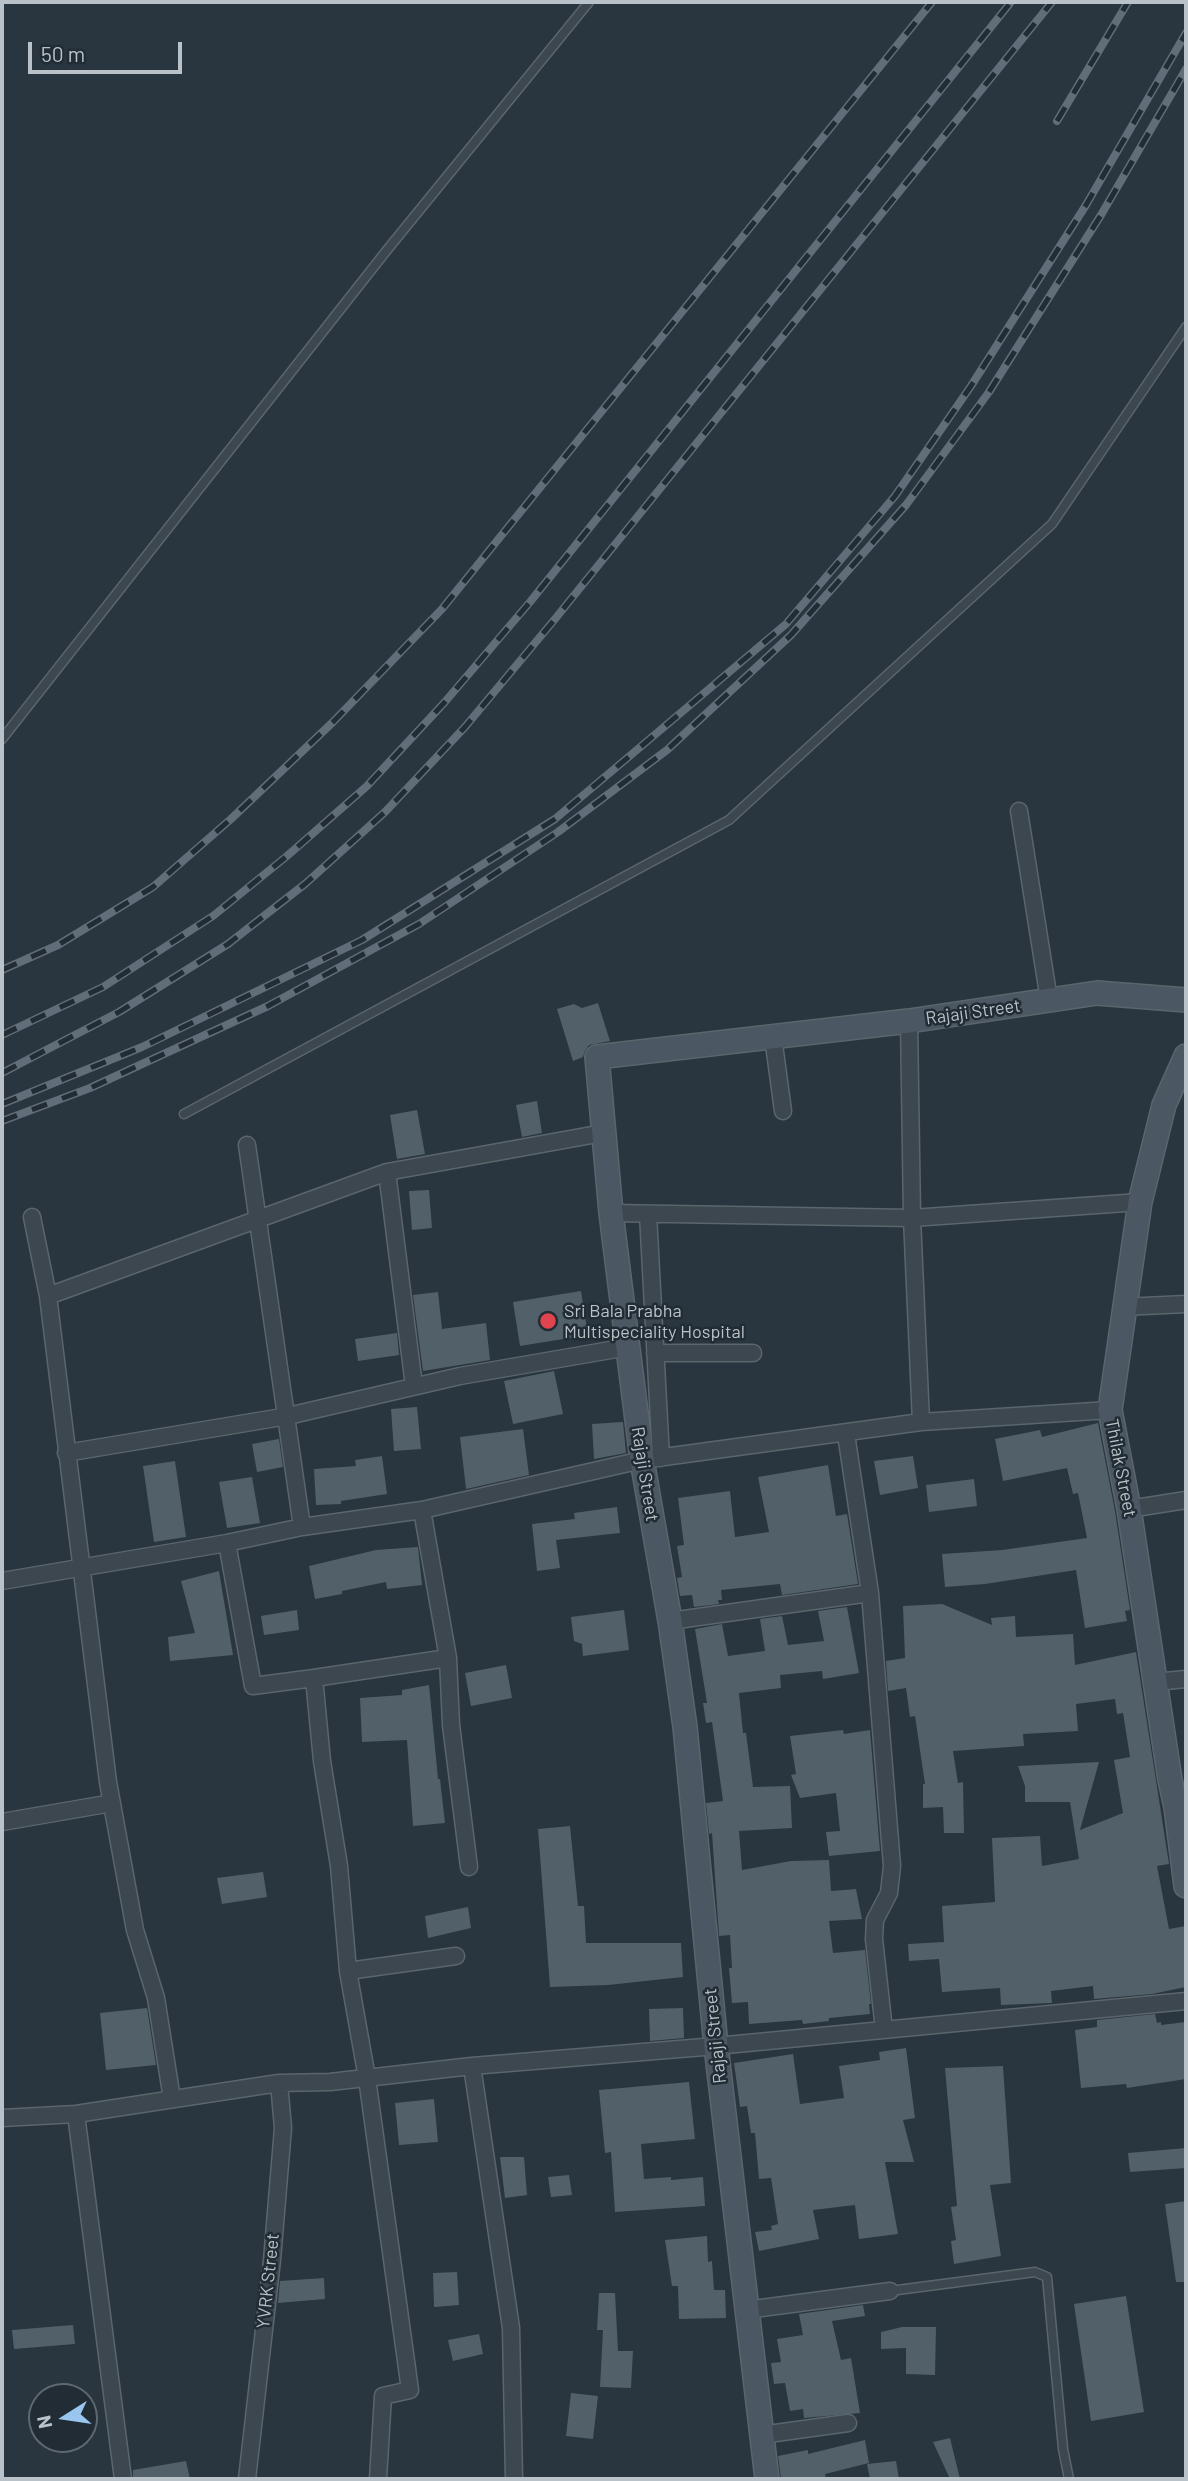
<!DOCTYPE html>
<html>
<head>
<meta charset="utf-8">
<style>
  body { margin:0 }
  #map { position:relative; width:1188px; height:2481px; overflow:hidden; background:#29353f; font-family:Barlow,sans-serif }
  canvas { display:block }
  .frame { position:absolute; inset:0; border:4px solid #b9c2c9; pointer-events:none }
  .north { position:absolute; left:28px; top:2383px; width:70px; height:70px; box-sizing:border-box; background:#212c34; border:2px solid #5e6870; border-radius:50%; rotate:258deg; font-size:19px; font-weight:700; line-height:28px; text-align:center; color:#b9c2c9 }
  .north::after { content:''; display:block; margin:auto; width:24px; height:32px; background:#99c6ee; clip-path:polygon(50% 0,100% 100%,50% 72%,0 100%) }
  .scale { position:absolute; left:28px; top:42px; width:154px; height:32px; box-sizing:border-box; border:4px solid #b9c2c9; border-top:0; padding-left:9px; font-size:21px; line-height:24px; white-space:nowrap; color:#b9c2c9; -webkit-text-stroke:5px #212c34; paint-order:stroke }
</style>
</head>
<body>
<div id="map">
<canvas width="1188" height="2481"></canvas>
<div class="frame"></div>
<div class="north">N</div>
<div class="scale">50 m</div>
</div>
<script>
const ctx = document.querySelector('canvas').getContext('2d');
ctx.lineJoin = 'round';
function fillPath(path, color) { ctx.fillStyle = color; ctx.fill(path, 'evenodd'); }
const toPath = rows => new Path2D(rows.map(r => 'M' + r).join(''));
function trace(path, color, width, dash) { ctx.strokeStyle = color; ctx.lineWidth = width; ctx.lineCap = dash ? 'butt' : 'round'; ctx.setLineDash(dash || []); ctx.stroke(path); }
function write(font, color, halo, rows, align = 'center') {
  ctx.font = font + ' Barlow,sans-serif'; ctx.lineWidth = 5; ctx.setLineDash([]); ctx.textBaseline = 'middle'; ctx.strokeStyle = halo; ctx.fillStyle = color; for (const [text, x, y, turn = 0] of rows) {
    ctx.save(); ctx.translate(x, y); ctx.rotate((+turn || 0) * Math.PI / 180); ctx.textAlign = isNaN(turn) ? turn : align; if (halo) ctx.strokeText(text, 0, 0); ctx.fillText(text, 0, 0); ctx.restore();
  }
}
fillPath(toPath([
  [598,1003,610,1041,589,1045,585,1051,583,1057,573,1061,557,1009,574,1004,582,1008],
  [537,1101,542,1133,522,1137,516,1105],
  [417,1110,425,1154,397,1159,390,1115],
  [429,1190,432,1228,412,1230,409,1191],
  [581,1291,588,1335,520,1346,513,1302],
  [438,1292,442,1329,486,1323,490,1360,423,1371,413,1295],
  [397,1333,399,1355,358,1361,355,1339],
  [554,1371,563,1414,513,1424,504,1381],
  [417,1407,421,1449,394,1451,391,1409],
  [623,1422,626,1453,594,1459,592,1424],
  [1098,1423,1115,1511,1130,1610,1125,1611,1127,1621,1085,1628,1076,1570,985,1584,945,1587,942,1554,1002,1550,1087,1538,1078,1493,1073,1494,1067,1468,1003,1481,995,1439,1040,1430,1042,1437],
  [523,1429,529,1475,466,1489,460,1437],
  [279,1439,283,1467,257,1472,252,1444],
  [382,1456,387,1494,341,1501,341,1504,316,1505,314,1469,356,1466,355,1460],
  [913,1456,918,1488,880,1495,874,1461],
  [175,1461,186,1537,154,1542,143,1466],
  [828,1465,836,1516,847,1514,858,1584,782,1595,780,1584,721,1590,722,1600,718,1600,719,1604,694,1607,692,1595,680,1596,677,1578,682,1577,677,1546,684,1545,678,1498,730,1491,735,1537,769,1532,758,1477],
  [252,1477,260,1523,227,1528,219,1482],
  [974,1479,977,1506,929,1512,926,1485],
  [617,1507,620,1533,556,1540,560,1568,537,1571,532,1524,575,1519,574,1513],
  [418,1547,422,1585,387,1589,386,1582,342,1591,342,1594,315,1599,309,1566,376,1550],
  [219,1571,233,1655,170,1661,168,1637,195,1633,181,1581],
  [942,1604,992,1625,991,1618,1015,1616,1016,1637,1073,1634,1075,1665,1136,1652,1169,1864,1157,1866,1169,1929,1186,1926,1186,1987,1152,1994,1094,1999,1093,1986,1051,1991,1052,2003,1001,2005,1000,1988,942,1992,939,1959,909,1961,908,1944,944,1942,942,1906,995,1902,992,1838,1040,1836,1042,1866,1079,1859,1070,1802,1025,1802,1025,1786,1018,1766,1099,1762,1080,1830,1123,1813,1114,1760,1130,1757,1123,1713,1117,1714,1115,1699,1076,1704,1078,1731,1023,1734,1024,1746,953,1751,958,1783,963,1782,964,1833,944,1833,943,1807,923,1808,923,1784,925,1784,915,1716,910,1717,906,1688,888,1691,886,1661,905,1658,903,1606],
  [847,1607,859,1673,823,1679,822,1671,780,1675,781,1688,739,1693,743,1733,746,1733,753,1787,790,1786,792,1828,739,1831,742,1870,791,1861,829,1860,831,1891,856,1889,862,1919,829,1921,833,1953,865,1950,871,2004,869,2004,870,2014,829,2018,829,2021,803,2024,802,2020,749,2024,748,2002,732,2003,729,1968,732,1968,730,1935,719,1936,712,1833,709,1834,706,1803,723,1801,712,1722,706,1723,703,1703,707,1703,695,1629,722,1624,728,1656,765,1651,760,1619,782,1616,788,1645,824,1641,818,1611],
  [297,1610,299,1630,264,1635,261,1616],
  [624,1610,629,1650,583,1656,582,1644,574,1641,571,1617],
  [506,1665,512,1698,471,1706,465,1673],
  [429,1685,438,1779,440,1779,445,1823,413,1826,407,1740,362,1742,360,1698,402,1695,402,1690],
  [843,1730,844,1734,870,1730,880,1851,829,1856,826,1832,840,1831,836,1793,800,1798,791,1775,796,1774,790,1736],
  [570,1826,578,1906,584,1906,586,1943,681,1943,683,1977,608,1985,550,1987,538,1829],
  [263,1872,267,1897,222,1904,217,1878],
  [468,1907,471,1928,428,1938,425,1916],
  [147,2008,156,2065,106,2070,100,2013],
  [683,2008,684,2038,650,2041,649,2009],
  [1155,2014,1157,2023,1161,2022,1161,2025,1186,2022,1186,2079,1127,2088,1126,2084,1081,2088,1075,2030,1097,2027,1097,2020],
  [906,2048,915,2118,903,2120,914,2162,885,2162,898,2234,859,2239,855,2205,813,2210,819,2239,759,2251,755,2232,772,2230,771,2226,778,2224,771,2178,759,2179,755,2133,751,2133,747,2106,740,2107,734,2063,793,2054,800,2104,844,2098,839,2066,880,2060,879,2052],
  [1003,2066,1011,2183,990,2185,1001,2256,954,2264,951,2241,956,2240,951,2207,957,2206,945,2068],
  [689,2082,695,2139,641,2144,644,2179,671,2177,671,2180,703,2177,705,2206,615,2212,611,2152,605,2153,599,2090],
  [434,2099,438,2142,399,2145,395,2103],
  [1186,2148,1186,2168,1130,2172,1128,2153],
  [500,2157,524,2157,527,2195,505,2198],
  [569,2175,572,2195,551,2197,548,2177],
  [1186,2201,1186,2282,1176,2282,1165,2204],
  [707,2236,708,2262,712,2261,714,2290,725,2290,726,2318,679,2319,678,2286,672,2286,665,2240],
  [457,2272,459,2305,434,2307,433,2273],
  [324,2278,325,2299,278,2303,280,2281],
  [599,2293,615,2293,618,2351,633,2351,631,2388,600,2387,603,2330,597,2330],
  [1126,2296,1144,2412,1091,2421,1074,2304],
  [863,2305,865,2316,832,2321,841,2360,851,2358,860,2413,804,2418,803,2409,790,2411,785,2383,774,2384,771,2363,781,2362,777,2339,803,2335,799,2314],
  [73,2325,75,2344,14,2349,12,2330],
  [902,2327,936,2327,935,2375,906,2374,906,2348,881,2349,881,2332],
  [479,2334,483,2354,453,2361,448,2340],
  [571,2393,598,2396,593,2439,566,2436],
  [950,2438,960,2479,950,2479,933,2442],
  [865,2440,869,2463,825,2474,826,2479,781,2479,778,2456,808,2450,808,2454],
  [186,2461,190,2479,133,2479,133,2470],
  [896,2461,899,2479,870,2479,867,2464]
]), '#526069');
const lane = toPath([
  [2,739,387,250,589,2],
  [184,1114,729,820,1052,524,1186,327],
  [890,2291,1035,2272,1047,2277,1063,2449,1069,2479]
]);
const street = toPath([
  [1019,811,1049,1000],
  [909,1021,912,1218,921,1422],
  [773,1037,783,1111],
  [247,1145,302,1527],
  [387,1172,414,1386],
  [611,1213,912,1218,1140,1202],
  [648,1214,661,1458],
  [32,1217,48,1296,108,1782,135,1930,156,1998,172,2099],
  [48,1296,387,1172,603,1133],
  [1123,1307,1186,1304],
  [655,1353,753,1353],
  [66,1453,288,1416,460,1376,628,1347],
  [1129,1509,1186,1500],
  [227,1543,253,1686,314,1678,322,1761,339,1866,348,1971,367,2078,410,2390,383,2396,378,2479],
  [2,1581,227,1543,302,1527,422,1510,642,1460,921,1422,1110,1410],
  [870,1593,892,1866,889,1893,875,1920,874,1939,884,2030],
  [670,1621,870,1593,846,1434],
  [448,1658,451,1725,469,1867],
  [314,1678,448,1658,422,1510],
  [1155,1682,1186,1679],
  [2,1822,112,1803],
  [348,1971,456,1956],
  [472,2066,511,2328,514,2479],
  [76,2114,123,2479],
  [2,2118,76,2114,279,2083,330,2082,472,2066,716,2046,1186,2001],
  [746,2310,890,2291],
  [761,2435,848,2423],
  [247,2479,272,2260,283,2128,279,2083]
]);
const secondary = toPath([
  [1186,1056,1164,1105,1140,1202,1110,1410,1129,1509,1170,1780,1176,1807,1186,1886],
  [767,2479,716,2046,685,1727,670,1621,642,1460,611,1213,597,1057,909,1021,1097,993,1186,1000]
]);
trace(lane, '#5a656c', 11);
trace(street, '#5a656c', 19);
trace(secondary, '#5a656c', 26);
trace(lane, '#3d474f', 8);
trace(street, '#3d474f', 16);
trace(secondary, '#4b5762', 23);
const rail = toPath([
  [1057,121,1128,2],
  [2,970,58,945,153,887,231,819,333,722,442,609,932,2],
  [2,1035,103,987,213,916,287,856,367,786,444,703,530,602,1011,2],
  [2,1073,119,1012,228,944,305,884,385,812,465,727,555,619,1052,2],
  [2,1104,142,1047,362,940,555,819,786,624,895,496,971,386,1086,205,1186,33],
  [2,1121,90,1088,268,1006,419,924,558,832,667,750,791,635,906,505,989,392,1101,215,1186,69]
]);
trace(rail, '#616d78', 8);
trace(rail, '#212c34', 5, [16]);
for (const [x, y, r, color] of [
  [548,1321,9,"#e0444e"]
]) { const dot = new Path2D(); dot.arc(x, y, r, 0, 2 * Math.PI); ctx.fillStyle = color; ctx.fill(dot); trace(dot, '#212c34', 2.5); }
write('18px', '#b9c2c9', '#212c34', [
  ["Rajaji Street",973,1012,-8],
  ["Thilak Street",1121,1468,79],
  ["Rajaji Street",645,1474,81],
  ["Rajaji Street",715,2036,-96],
  ["YVRK Street",268,2281,-84]
]);
write('18px', '#b9c2c9', '#212c34', [
  ["Sri Bala Prabha",564,1311],
  ["Multispeciality Hospital",564,1332]
], 'left');
</script>
</body>
</html>
